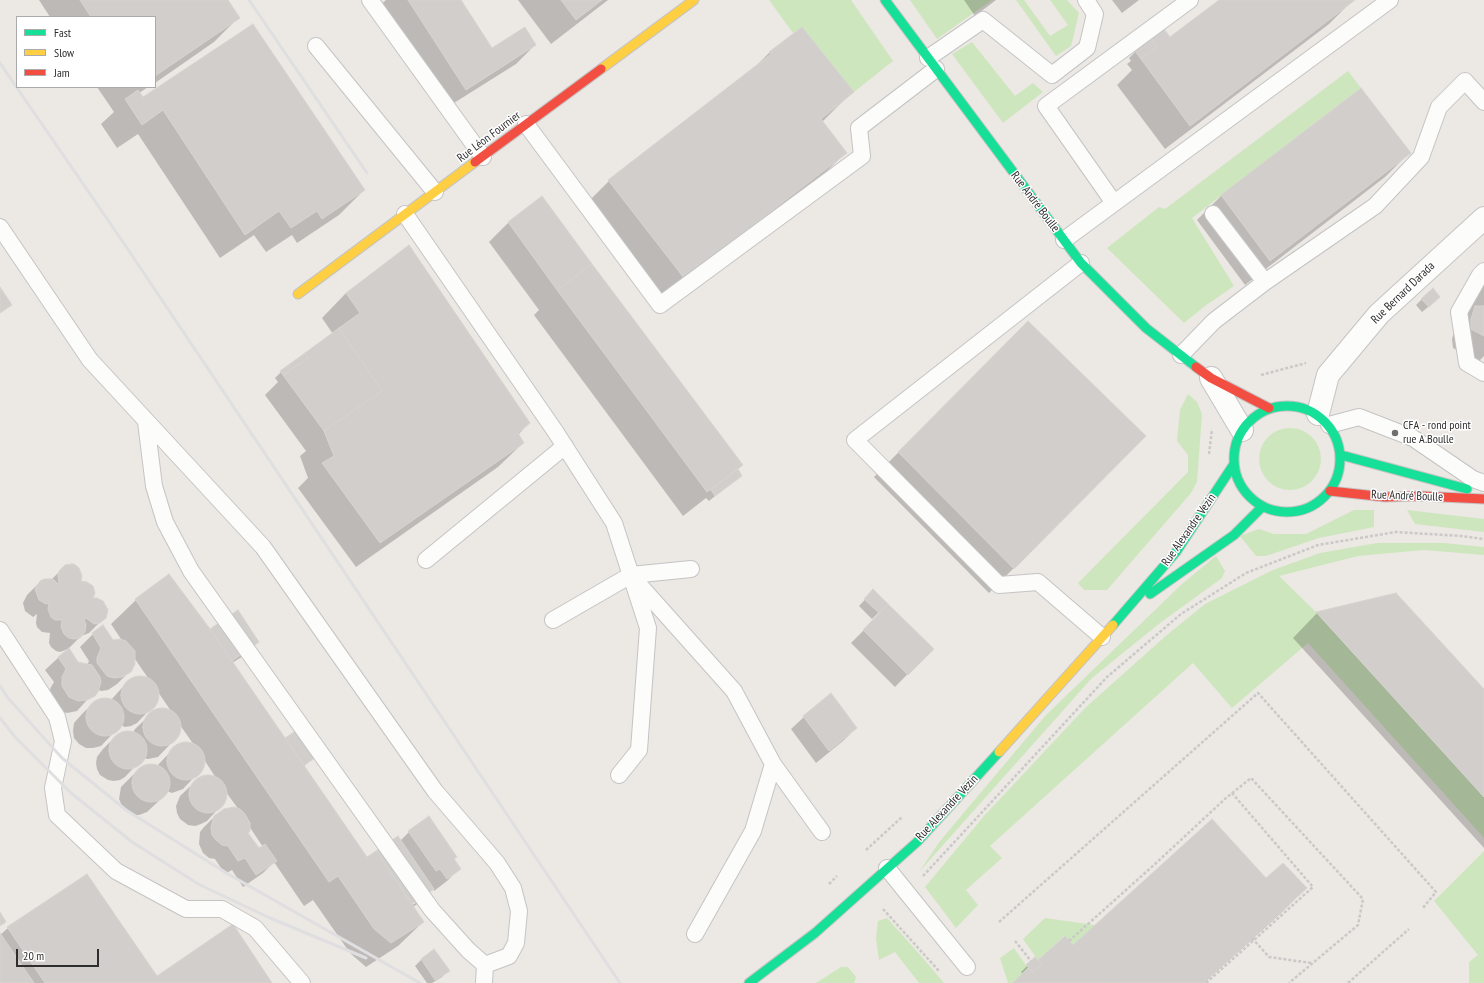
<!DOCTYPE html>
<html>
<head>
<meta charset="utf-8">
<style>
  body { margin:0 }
  #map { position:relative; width:1484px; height:983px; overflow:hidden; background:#ece8e4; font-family:"PT Sans Narrow",sans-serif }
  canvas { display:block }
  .legend { position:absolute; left:16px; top:16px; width:140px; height:72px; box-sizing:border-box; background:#fff; border:1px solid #ababab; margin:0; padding:5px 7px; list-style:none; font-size:12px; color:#2e2e2e }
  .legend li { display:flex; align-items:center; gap:8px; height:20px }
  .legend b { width:20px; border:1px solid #ababab }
  .scale { position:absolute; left:16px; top:949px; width:83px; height:18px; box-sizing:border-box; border:2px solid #2e2e2e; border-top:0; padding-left:5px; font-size:12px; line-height:14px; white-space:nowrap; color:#2e2e2e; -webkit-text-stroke:3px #fff; paint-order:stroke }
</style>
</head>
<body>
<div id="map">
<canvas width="1484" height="983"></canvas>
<ul class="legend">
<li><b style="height:5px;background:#16e098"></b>Fast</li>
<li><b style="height:5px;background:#ffcf43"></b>Slow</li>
<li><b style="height:5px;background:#f24e42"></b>Jam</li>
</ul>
<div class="scale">20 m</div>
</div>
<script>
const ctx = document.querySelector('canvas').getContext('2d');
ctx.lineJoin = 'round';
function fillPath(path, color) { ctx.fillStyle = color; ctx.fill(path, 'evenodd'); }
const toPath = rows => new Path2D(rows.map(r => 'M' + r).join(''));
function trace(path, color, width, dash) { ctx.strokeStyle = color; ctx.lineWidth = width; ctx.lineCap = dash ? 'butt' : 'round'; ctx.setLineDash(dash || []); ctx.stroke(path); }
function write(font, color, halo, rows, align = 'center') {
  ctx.font = font + ' "PT Sans Narrow",sans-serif'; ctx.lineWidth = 3; ctx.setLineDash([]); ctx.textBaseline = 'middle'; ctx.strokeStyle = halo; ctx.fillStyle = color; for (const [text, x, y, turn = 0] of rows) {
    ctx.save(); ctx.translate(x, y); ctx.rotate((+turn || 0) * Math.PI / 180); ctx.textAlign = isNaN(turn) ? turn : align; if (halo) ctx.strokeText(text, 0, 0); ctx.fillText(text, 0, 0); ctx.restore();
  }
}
fillPath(toPath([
  [769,0,851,0,893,61,854,92,802,27,793,33],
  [910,0,992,0,937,39],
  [1016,0,1024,0,1050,36,1068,25,1050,0,1067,0,1079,13,1071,46,1056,56],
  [972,42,1015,96,1033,83,1043,92,1003,123,952,54],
  [1348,71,1361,88,1192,218,1234,286,1205,306,1184,323,1107,248,1159,207,1165,209],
  [1188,394,1197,402,1202,414,1197,482,1191,493,1107,590,1084,590,1078,583,1188,472,1188,455,1177,441,1180,410],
  '1259 459a31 31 0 1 1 62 0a31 31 0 1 1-62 0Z',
  [1354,510,1374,510,1374,527,1319,538,1266,556,1256,556,1240,536,1259,529,1274,534,1306,534],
  [1407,510,1484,519,1484,532,1415,524],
  [1377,543,1444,543,1484,547,1484,555,1424,550,1358,556,1279,576,1316,612,1484,797,1484,838,1308,643,1232,708,1193,663,990,846,1002,858,966,890,978,905,956,928,925,887,984,816,1086,707,1168,634,1205,604,1273,570,1320,553],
  [1216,556,1225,571,1222,578,1160,623,1092,678,919,872,940,841,1046,715,1182,584],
  [1484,851,1484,983,1469,983,1469,962,1478,955,1434,901],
  [887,918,922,957,944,983,919,983,895,952,879,960,876,939,878,921],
  [1045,918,1095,925,1073,945,1064,936,1038,960,1023,939],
  [1014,948,1028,968,1013,983,1008,983,1000,958],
  [841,967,848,967,856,977,854,983,816,983]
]), '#cee6be');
fillPath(toPath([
  [39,0,226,0,238,18,214,42,155,83,155,17,50,17],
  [386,0,459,0,491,50,535,45,516,64,446,108,380,5],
  [518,0,608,0,551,44],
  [964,0,996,0,975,16],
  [1112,0,1139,0,1122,13],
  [1220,0,1353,0,1329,24,1165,149,1117,85,1132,70,1127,64,1131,61,1129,58,1135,52,1152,40,1170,38],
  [770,52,852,92,822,122,845,153,821,177,659,302,585,205,609,181,754,68],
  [97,87,148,87,139,93,142,98,364,190,339,215,297,243,292,235,266,252,254,235,220,258,138,134,117,148,101,124,114,112],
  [1361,90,1409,153,1385,177,1245,285,1197,220,1221,196],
  [542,197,741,475,709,501,706,498,683,516,534,315,539,310,489,242,508,223],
  [1484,284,1484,356,1478,362,1453,348,1452,339,1456,326,1468,314,1471,297],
  [346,293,529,423,518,435,523,443,498,467,356,567,298,488,308,478,300,456,306,451,265,395,278,382,275,378,281,372,333,334,322,318],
  [1422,299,1433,303,1422,312,1416,305],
  [1028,322,1145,436,989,593,874,477],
  [62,569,80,582,92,599,102,620,89,633,81,636,68,649,60,652,56,651,51,647,49,643,50,633,42,632,37,627,36,623,37,614,33,617,25,611,23,603,27,595,40,582,51,580],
  [873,591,932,649,895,687,851,643,886,608,884,607,872,619,859,606],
  [1396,594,1484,690,1484,848,1293,638,1317,613],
  [136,600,209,630,258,642,245,655,232,663,285,739,317,755,303,767,367,859,397,838,400,841,409,832,453,859,460,868,447,881,434,891,433,889,420,902,413,907,423,922,398,946,366,967,350,953,313,900,304,906,274,862,263,873,243,887,232,870,225,874,215,859,209,858,203,853,199,844,200,832,204,827,217,814,239,810,226,792,225,802,220,807,207,821,201,824,195,826,188,825,180,819,177,813,176,806,180,796,198,779,204,776,216,778,205,761,202,769,183,789,172,793,167,791,165,795,147,812,139,815,133,815,128,812,122,806,119,799,121,787,140,768,146,765,157,766,175,747,187,743,194,745,180,725,178,736,158,757,148,759,143,758,125,777,120,780,114,781,108,780,100,775,97,769,96,763,97,757,103,749,116,736,122,733,133,733,135,729,153,712,160,709,171,711,158,692,156,703,137,723,131,726,125,727,121,725,101,746,93,748,86,748,79,744,74,738,73,731,74,723,82,714,95,701,102,699,111,700,129,680,135,677,142,677,148,678,135,659,130,671,117,684,108,690,101,691,97,689,77,711,67,713,57,710,48,695,51,687,54,682,45,670,58,658,69,650,78,663,87,665,89,661,80,647,93,634,103,627,112,641,123,642,111,624],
  [249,826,263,847,258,850,247,833],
  [420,898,420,900,408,908,407,906],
  [804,717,856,728,843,741,816,763,791,729],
  [1266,879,1306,888,1281,913,1204,983,1014,983,1023,974,1021,972,1035,958,1038,962,1064,937,1073,946],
  [8,928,157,978,271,983,0,983,0,935],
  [434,951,448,971,442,977,432,983,427,983,415,966,421,960]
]), '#0003');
const building = toPath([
  [80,0,228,0,240,18,155,76,155,17,91,17,80,0],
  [408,0,461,0,492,48,525,27,536,45,466,90,408,0],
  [561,0,602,0,576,20,561,0],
  [1219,0,1355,0,1190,126,1141,59,1157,47,1151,39,1164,29,1170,37,1219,0],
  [253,24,365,190,322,219,317,211,291,228,279,211,245,235,163,110,142,125,125,99,138,90,143,97,253,24],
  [802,27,854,92,821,119,847,153,684,278,608,180,771,54,769,52,802,27],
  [1151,39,1157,47,1141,59,1135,51,1151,39],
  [1361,88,1411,153,1270,261,1221,195,1361,88],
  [542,196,592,264,557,290,508,222,542,196],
  [409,245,530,423,518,433,524,443,380,543,322,463,334,456,324,431,382,391,339,328,360,313,346,293,409,245],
  [592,264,743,465,707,492,557,290,592,264],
  [0,287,12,305,0,313,0,287],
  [1433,288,1440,297,1429,307,1421,299,1433,288],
  [1475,306,1484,306,1484,336,1471,329,1471,319,1475,306],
  [1028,321,1146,436,1014,569,898,452,1028,321],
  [339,328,382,391,324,431,283,375,308,358,305,353,339,328],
  [305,353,308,358,283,375,280,371,305,353],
  [738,469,742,476,715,496,711,490,738,469],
  [71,564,74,564,79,568,82,576,81,581,87,582,93,586,95,593,93,598,97,598,103,601,108,610,106,618,100,623,94,624,86,618,84,620,86,624,85,632,80,638,74,639,69,638,64,634,61,627,62,620,55,620,51,617,48,609,49,603,46,604,39,600,35,589,40,581,44,579,53,579,58,584,59,583,58,576,59,571,65,565,71,564],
  [169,574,210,629,367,857,376,851,424,922,391,943,374,929,338,876,329,882,135,599,169,574],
  [873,589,888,604,879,613,864,599,873,589],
  [1396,593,1484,689,1484,797,1316,612,1396,593],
  [888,604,934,649,908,675,863,630,888,604],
  [238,610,259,642,232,661,210,629,238,610],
  [103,625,113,640,120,639,126,641,135,651,135,664,131,672,122,677,114,678,107,676,97,663,97,658,101,648,92,633,103,625],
  [69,648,78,662,92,665,100,677,101,682,98,692,95,696,87,700,78,701,69,697,62,686,62,677,66,669,58,657,69,648],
  '121 695a19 19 0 1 1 38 0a19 19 0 1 1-38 0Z',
  [831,693,857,728,829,751,803,716,831,693],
  '86 717a19 19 0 1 1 38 0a19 19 0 1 1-38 0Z',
  '143 727a19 19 0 1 1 38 0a19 19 0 1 1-38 0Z',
  [299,729,318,756,304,765,285,738,299,729],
  '109 750a19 19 0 1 1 38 0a19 19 0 1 1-38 0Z',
  '167 761a19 19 0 1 1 38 0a19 19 0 1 1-38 0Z',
  '132 783a19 19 0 1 1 38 0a19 19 0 1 1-38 0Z',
  '189 794a19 19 0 1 1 38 0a19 19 0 1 1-38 0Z',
  [234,807,240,809,245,814,250,823,250,831,248,833,259,848,265,844,277,861,256,875,245,858,238,861,228,846,222,845,216,840,212,835,211,827,214,816,224,809,234,807],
  [429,816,457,857,454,859,461,869,447,879,440,869,436,871,408,831,429,816],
  [1212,819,1266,878,1283,863,1307,888,1203,983,1107,983,1106,982,1104,983,1013,983,1028,968,1033,972,1041,964,1038,960,1065,936,1073,945,1212,819],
  [398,836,434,889,412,904,376,851,398,836],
  [87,874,157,976,233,924,272,983,45,983,7,927,87,874],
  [0,912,6,922,0,926,0,912],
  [0,933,34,983,0,983,0,933],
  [434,949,450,971,435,980,421,959,434,949],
  [1035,957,1041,964,1033,972,1026,965,1035,957]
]);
fillPath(building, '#d1cecb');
trace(building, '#d7d4d0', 1);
const lane = toPath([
  [370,0,483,157],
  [316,46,435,192],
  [928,58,983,20,1052,75,1087,48,1095,14,1086,0],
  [526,124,660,305,862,156,859,128,936,69],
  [1114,203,1046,106,1190,0],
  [405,214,555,431,614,523,648,628,639,750,619,775],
  [1213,214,1265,282],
  [0,227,90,360,263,547,435,791,497,863,513,888,519,911,516,943,509,956,485,965,468,950,432,910,191,571,165,522,154,486,146,422],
  [1064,240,1390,0],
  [1081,263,855,440,999,585,1038,582,1102,637],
  [1484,271,1480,275,1459,312,1467,363,1484,373],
  [1181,355,1214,321,1265,282,1375,206,1421,157,1439,107,1465,81,1484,102],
  [1329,425,1359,417,1413,438,1473,479,1484,483],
  [426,560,565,446],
  [635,580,734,691,773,764,753,831,695,934],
  [553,620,631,575,691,569],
  [0,630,57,717,63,741,53,788,57,815,116,871,186,909,222,909,255,928,302,983],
  [773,764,822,832],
  [887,868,967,967],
  [484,983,485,965]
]);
const street = toPath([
  [1211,378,1242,430],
  [1318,414,1328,375,1379,314,1484,218]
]);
const fast = toPath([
  [885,0,1081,263,1146,328,1196,367],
  '1234 459a53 53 0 1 1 106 0a53 53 0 1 1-106 0Z',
  [1341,455,1467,489],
  [1150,594,1234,535,1262,507],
  [1113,625,1176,552,1234,464],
  [749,983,815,933,917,842,999,752]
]);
const slow = toPath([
  [601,69,694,0],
  [298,294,475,162],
  [999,752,1113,625]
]);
const jam = toPath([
  [475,162,601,69],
  [1196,367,1211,378,1269,408],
  [1330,491,1385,497,1420,496,1484,499]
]);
trace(lane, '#c5c4c5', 18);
trace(street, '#c5c4c5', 24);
trace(fast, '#c5c4c5', 11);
trace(slow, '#c5c4c5', 11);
trace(jam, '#c5c4c5', 11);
trace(toPath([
  [1261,375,1306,363],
  [1209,454,1212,429],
  [866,850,902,817],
  [923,876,1107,677,1181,614,1246,573,1318,545,1396,532,1461,536,1484,539],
  [829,884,837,876],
  [883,909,939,971],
  [999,922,1258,693,1436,892,1422,909],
  [1252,938,1269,957,1311,963],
  [1015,941,1031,961],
  [1069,941,1155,864,1226,798,1251,778,1363,899,1358,925,1289,983],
  [1206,983,1313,887,1232,793],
  [1348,983,1409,929]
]), '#c9c9c8', 2.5, [3, 2]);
trace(lane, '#fcfcfb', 16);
trace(street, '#fcfcfb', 22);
trace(fast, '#16e098', 9);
trace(slow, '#ffcf43', 9);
trace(jam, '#f24e42', 9);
trace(toPath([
  [249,0,367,173],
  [0,63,123,242,620,983],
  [0,686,8,698,62,758,126,810,228,874,420,983],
  [0,718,15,737,71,793,132,842,200,885,270,918,366,958]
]), '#dfdfe1', 3);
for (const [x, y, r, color] of [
  [1395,433,4,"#706f6e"]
]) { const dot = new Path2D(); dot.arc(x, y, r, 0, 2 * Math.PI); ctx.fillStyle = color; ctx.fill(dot); trace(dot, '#fff', 1.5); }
write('12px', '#2e2e2e', '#fff', [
  ["Rue Léon Fournier",489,137,-37],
  ["Rue André Boulle",1035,202,53],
  ["Rue Bernard Darada",1403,293,-44],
  ["Rue André Boulle",1407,496,2],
  ["Rue Alexandre Vezin",1189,530,-55],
  ["Rue Alexandre Vezin",947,808,-47]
]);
write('12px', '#2e2e2e', '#fff', [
  ["CFA - rond point",1403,426],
  ["rue A.Boulle",1403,440]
], 'left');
</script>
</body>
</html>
